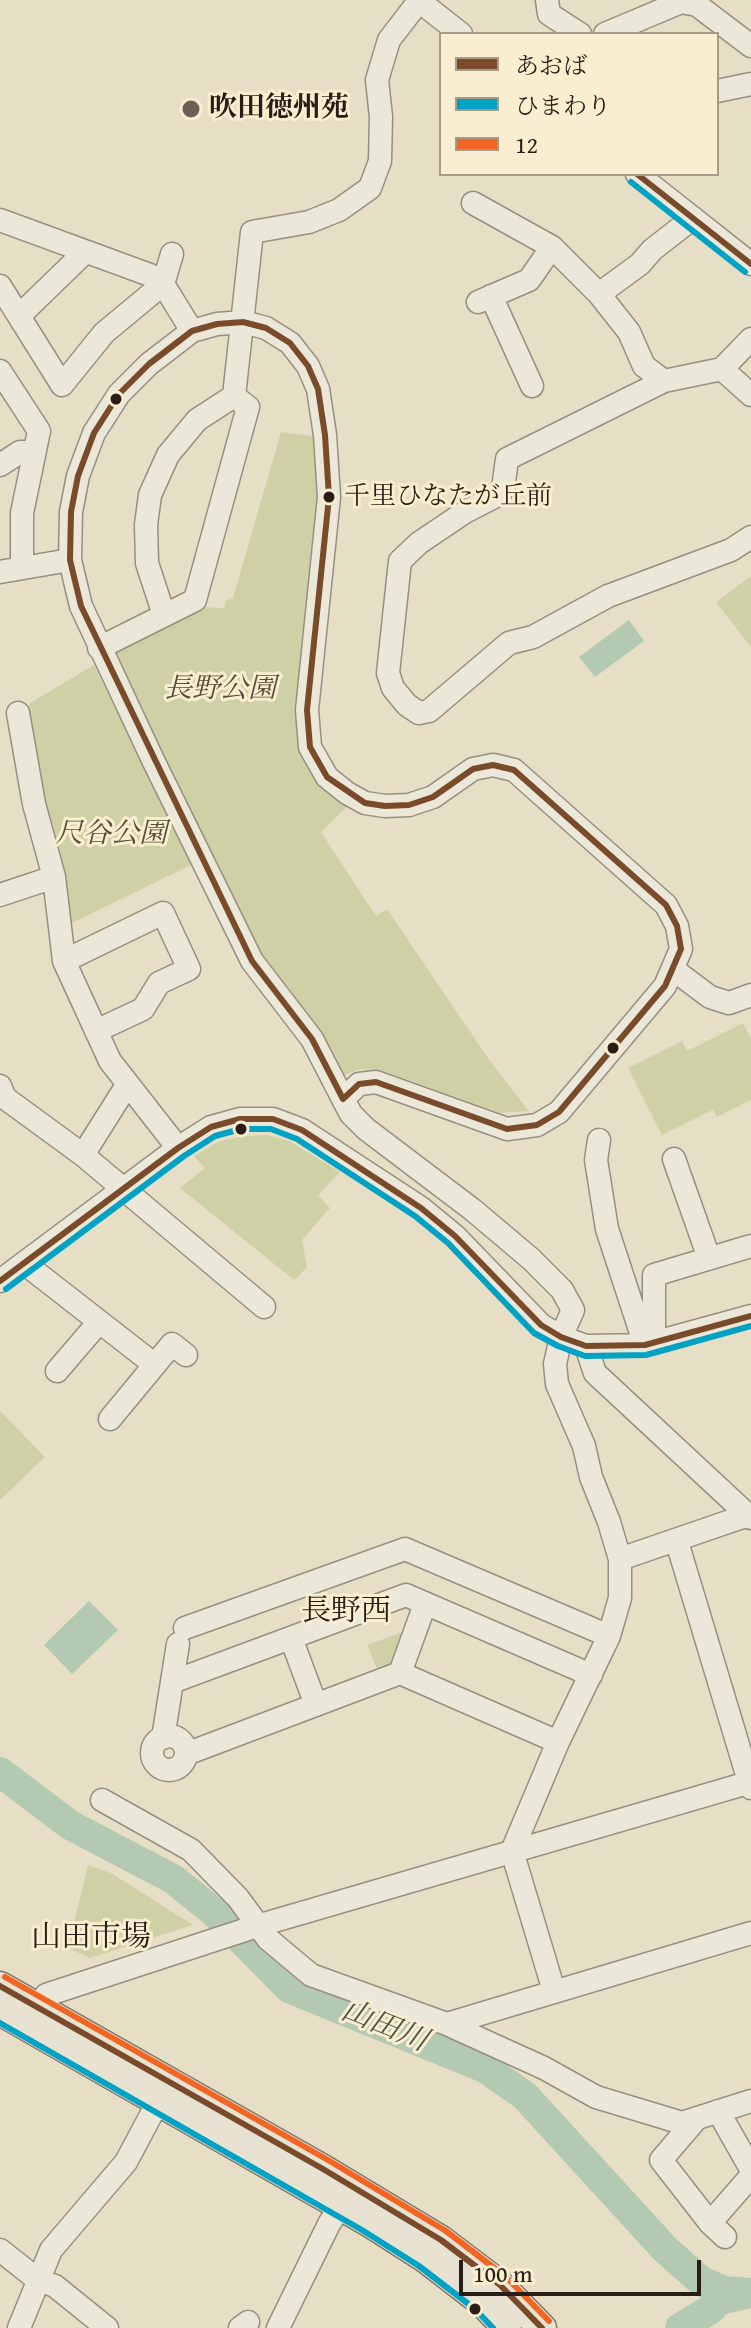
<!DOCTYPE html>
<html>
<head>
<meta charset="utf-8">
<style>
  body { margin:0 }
  #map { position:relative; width:751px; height:2328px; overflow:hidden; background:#e7dfc5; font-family:"Gentium Book Plus","Noto Serif JP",serif }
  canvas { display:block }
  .legend { position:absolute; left:439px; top:32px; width:280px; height:144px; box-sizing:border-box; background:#f9efd0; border:2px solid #a69b86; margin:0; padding:10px 14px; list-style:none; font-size:24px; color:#2a1c17 }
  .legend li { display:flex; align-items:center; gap:16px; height:40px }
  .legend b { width:40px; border:2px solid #a69b86 }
  .scale { position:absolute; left:459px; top:2260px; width:242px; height:36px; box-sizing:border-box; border:4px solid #2a1c17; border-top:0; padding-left:10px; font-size:24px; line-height:28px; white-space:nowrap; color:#2a1c17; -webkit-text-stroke:6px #f9efd0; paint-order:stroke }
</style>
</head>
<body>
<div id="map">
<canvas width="751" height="2328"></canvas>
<ul class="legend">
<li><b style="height:10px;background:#7a4b2a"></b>あおば</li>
<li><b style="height:10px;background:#02a2c5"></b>ひまわり</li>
<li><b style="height:10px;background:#f26522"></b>12</li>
</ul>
<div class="scale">100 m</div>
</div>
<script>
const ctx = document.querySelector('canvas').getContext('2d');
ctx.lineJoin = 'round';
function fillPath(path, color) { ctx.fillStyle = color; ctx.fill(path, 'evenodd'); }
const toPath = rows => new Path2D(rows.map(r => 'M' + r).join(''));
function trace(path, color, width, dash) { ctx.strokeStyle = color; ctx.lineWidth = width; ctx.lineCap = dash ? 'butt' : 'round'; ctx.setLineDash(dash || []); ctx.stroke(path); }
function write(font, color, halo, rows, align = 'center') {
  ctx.font = font + ' "Gentium Book Plus","Noto Serif JP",serif'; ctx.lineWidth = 6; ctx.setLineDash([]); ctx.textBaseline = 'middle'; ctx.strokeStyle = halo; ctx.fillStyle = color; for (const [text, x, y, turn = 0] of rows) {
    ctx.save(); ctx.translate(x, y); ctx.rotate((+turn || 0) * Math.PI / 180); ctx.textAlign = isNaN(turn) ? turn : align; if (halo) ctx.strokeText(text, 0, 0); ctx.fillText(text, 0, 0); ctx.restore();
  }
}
fillPath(toPath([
  [281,432,319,437,323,496,301,709,352,802,321,832,376,916,387,909,490,1061,529,1111,500,1113,381,1070,360,1069,340,1077,260,958,161,757,112,647,197,607,224,608,226,601,233,598],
  [751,576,751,647,716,602],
  [94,665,191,865,66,926,24,723,30,703],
  [743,1023,751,1039,751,1100,717,1117,713,1110,662,1135,628,1068,682,1041,687,1051],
  [267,1135,289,1141,340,1172,318,1195,330,1208,302,1240,307,1267,294,1280,180,1188,205,1168,194,1156,220,1141,242,1136],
  [0,1411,45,1457,0,1500],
  [408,1630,392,1666,380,1675,367,1645],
  [88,1865,111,1873,193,1925,90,1958,68,1948]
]), '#d0d0a6');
fillPath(toPath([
  [629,620,644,641,595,677,579,657],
  [89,1601,118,1630,72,1674,44,1645],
  [728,2279,751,2280,751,2308,723,2315,712,2305]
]), '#b3c9b1');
trace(toPath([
  [0,1772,70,1825,173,1879,214,1912,289,1988,485,2068,525,2096,665,2249,701,2281,724,2291,751,2293],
  [680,2328,711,2309,724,2291]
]), '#b3c9b1', 30);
const minor = toPath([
  [418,0,461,34],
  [547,0,549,14,580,34],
  [605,34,681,2,697,5,751,46],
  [717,91,751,84],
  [637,174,751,264],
  [473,203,552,247,599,294,629,332,644,366,664,381],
  [0,220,150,275,163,284,192,331],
  [0,286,62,385,104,333,163,284,172,254],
  [599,294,640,264,652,250,693,218],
  [491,296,532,386],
  [478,302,529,280,552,247],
  [19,316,85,252],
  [243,322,266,328,290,343,308,366,318,389,325,435,329,497,307,710,310,747,327,777,347,793,365,803,385,806,409,805,433,797,473,769,493,765,514,770,666,905,677,926,681,949,665,986,559,1112,537,1125,507,1129,376,1082,359,1084,343,1099,312,1039,252,961,153,760,81,606,70,560,71,512,78,476,94,433,119,394,149,364,192,331,217,324,243,322],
  [751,339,722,369,664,381,507,459,503,489,498,495,465,512,419,543,400,561,388,673,393,688,407,705,419,713,429,711,509,643,533,637,608,596,731,550,751,537],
  [722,369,751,395],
  [0,371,39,431,22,513,22,567],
  [0,465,20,452,34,452],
  [0,572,70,560],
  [164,615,147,563,146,525,150,495,168,455,197,420,234,396,252,232,309,222,339,210,370,188,380,161,381,117,377,80,389,40,419,1],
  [99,648,195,600,248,407,234,396],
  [18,713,34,804,54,877,64,961,110,1061,178,1148],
  [0,895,54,877],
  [64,961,163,913,189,969,159,983,143,1009,96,1031],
  [674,970,710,997,729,1003,751,995],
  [0,1086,5,1098,83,1155,127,1085],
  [343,1099,351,1114,366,1129,473,1210,531,1259,562,1290,573,1310,561,1337,555,1364,557,1384,584,1446,591,1477,609,1522,620,1559,620,1598,609,1636,558,1742,512,1851,554,1991],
  [599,1140,596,1160,607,1229,645,1345],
  [83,1155,264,1307],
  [674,1159,709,1258],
  [24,1263,155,1365],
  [0,1281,178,1148,211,1127,240,1119,273,1119,302,1130,421,1208,455,1236,541,1325,561,1337,586,1346,645,1345,751,1316],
  [654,1343,654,1275,751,1246],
  [586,1346,595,1373,751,1518],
  [57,1371,99,1322],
  [110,1419,172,1344,186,1355],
  [677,1542,751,1788],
  [620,1559,751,1514],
  [185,1628,405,1549,609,1636],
  [291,1638,316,1705],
  [400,1673,425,1604],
  [172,1682,406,1595,591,1675],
  '152 1753a17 17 0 1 1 34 0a17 17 0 1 1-34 0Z',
  [163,1738,178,1644],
  [186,1754,400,1673,558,1742],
  [102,1800,191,1850,238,1898,268,1939,311,1975,447,2024,544,2068,596,2097,682,2123,751,2101],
  [29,2020,46,1995,257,1926,751,1782],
  [447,2024,751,1933],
  [718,2111,751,2169],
  [697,2118,661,2160,710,2223,725,2237],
  [710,2223,751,2176],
  [0,2250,38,2280,55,2286,107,2328],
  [19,2328,51,2250,126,2162,159,2100],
  [240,2328,248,2322],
  [278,2328,329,2224,348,2194]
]);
const major = toPath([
  [0,1986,323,2169,441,2240,499,2284,542,2328],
  [0,2011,367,2221,425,2258,482,2302,507,2328]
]);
trace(minor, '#968f81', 25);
trace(major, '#7c7569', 31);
trace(minor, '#ebe7d9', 22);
trace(major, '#e8e2d3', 28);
trace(toPath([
  [637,174,751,264],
  [243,322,266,328,290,343,308,366,318,389,325,435,329,497,307,710,310,747,327,777,365,803,385,806,409,805,433,797,473,769,493,765,514,770,666,905,677,926,681,949,665,986,559,1112,537,1125,507,1129,376,1082,359,1084,343,1099,312,1039,252,961,81,606,70,560,71,512,78,476,94,433,119,394,149,364,192,331,217,324,243,322],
  [0,1281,178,1148,211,1127,240,1119,273,1119,302,1130,421,1208,455,1236,541,1325,561,1337,586,1346,645,1345,751,1316],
  [0,1986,323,2169,441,2240,499,2284,542,2328]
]), '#7a4b2a', 6);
trace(toPath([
  [631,182,745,272],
  [6,1289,184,1156,215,1136,241,1129,271,1129,297,1139,415,1216,448,1243,534,1333,558,1346,585,1356,646,1355,751,1326],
  [0,2023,362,2230,419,2266,475,2309,493,2328]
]), '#02a2c5', 6);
trace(toPath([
  [5,1977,328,2160,446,2231,506,2277,549,2321]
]), '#f26522', 6);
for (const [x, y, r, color] of [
  [191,109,10,"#6c6054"],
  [116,399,7,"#2a1c17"],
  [329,497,7,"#2a1c17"],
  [613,1048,7,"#2a1c17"],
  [241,1129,7,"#2a1c17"],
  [475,2309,7,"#2a1c17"]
]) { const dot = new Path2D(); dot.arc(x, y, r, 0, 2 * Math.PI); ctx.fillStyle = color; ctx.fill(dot); trace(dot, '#f9efd0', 3); }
write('26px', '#2a1c17', '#f9efd0', [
  ["千里ひなたが丘前",344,497]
], 'left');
write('bold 28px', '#2a1c17', '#f9efd0', [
  ["吹田徳州苑",209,109]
], 'left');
write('italic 28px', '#564e3a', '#f9efd0', [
  ["長野公園",220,690],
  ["尺谷公園",111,835]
]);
write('30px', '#2a1c17', '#f9efd0', [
  ["長野西",346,1612],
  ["山田市場",91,1938]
]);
write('italic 30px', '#52554a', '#f9efd0', [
  ["山田川",384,2027,22]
]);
</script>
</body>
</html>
